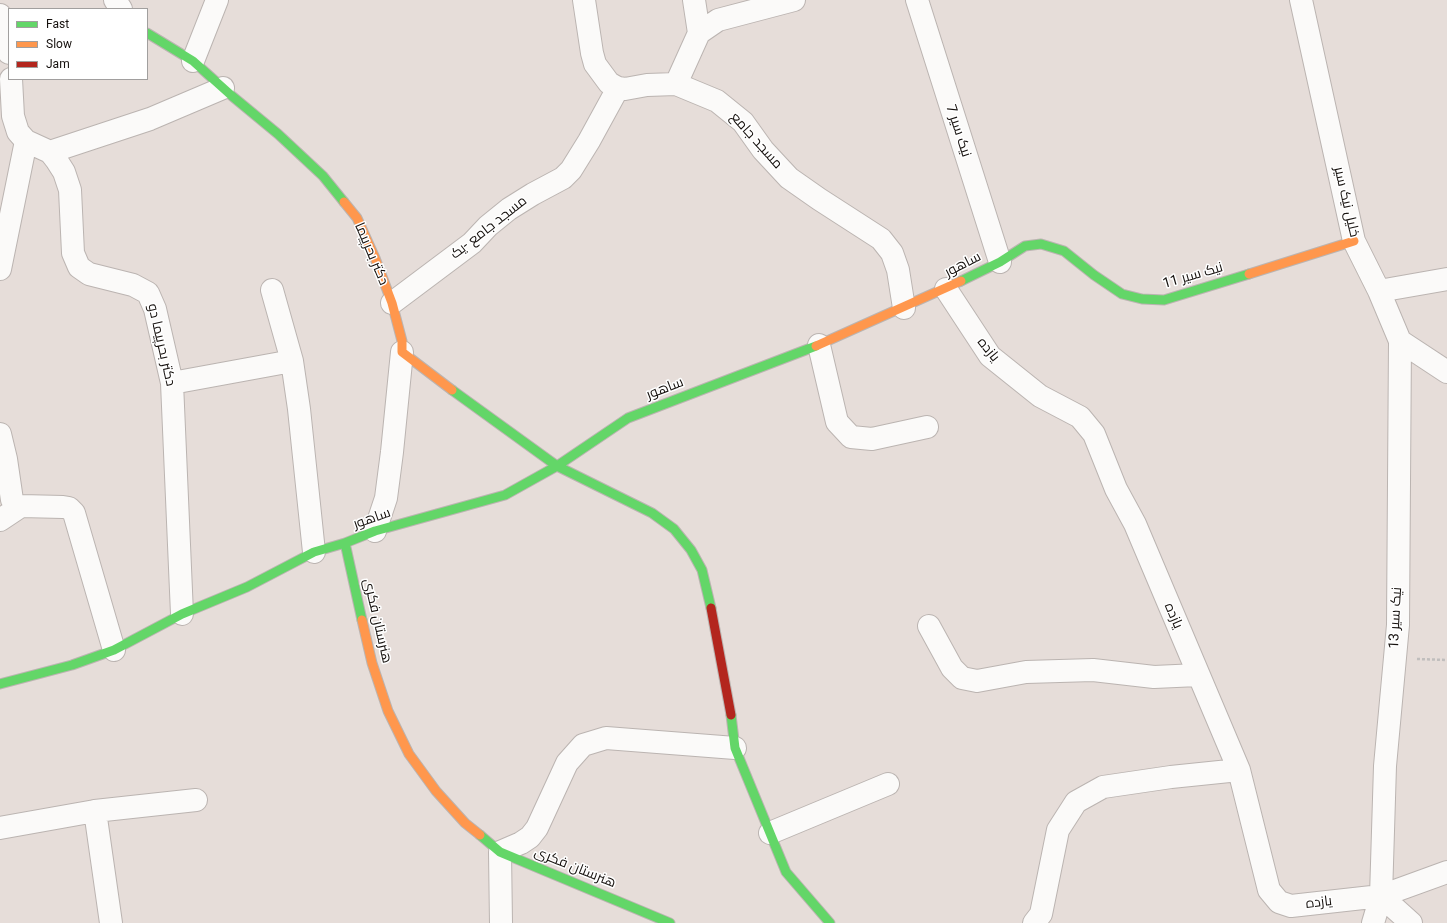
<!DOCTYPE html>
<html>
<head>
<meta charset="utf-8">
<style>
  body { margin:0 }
  #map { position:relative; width:1447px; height:923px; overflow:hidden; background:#e6ddd9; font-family:Roboto,sans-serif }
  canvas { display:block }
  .legend { position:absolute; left:8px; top:8px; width:140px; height:72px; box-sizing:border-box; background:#fff; border:1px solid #a19f9e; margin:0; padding:5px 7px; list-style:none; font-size:12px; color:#15100d }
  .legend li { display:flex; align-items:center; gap:8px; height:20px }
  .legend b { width:20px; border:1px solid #a19f9e }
</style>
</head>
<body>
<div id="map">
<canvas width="1447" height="923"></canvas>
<ul class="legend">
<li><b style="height:5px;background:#63d668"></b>Fast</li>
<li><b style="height:5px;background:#ff974d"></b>Slow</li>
<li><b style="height:5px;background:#b3261e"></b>Jam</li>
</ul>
</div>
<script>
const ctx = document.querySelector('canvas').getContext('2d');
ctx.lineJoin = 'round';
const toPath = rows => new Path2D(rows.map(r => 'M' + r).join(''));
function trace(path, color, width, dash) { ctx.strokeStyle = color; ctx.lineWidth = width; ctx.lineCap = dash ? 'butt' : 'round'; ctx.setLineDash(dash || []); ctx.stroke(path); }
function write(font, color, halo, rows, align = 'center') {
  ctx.font = font + ' Roboto,Cairo,sans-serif'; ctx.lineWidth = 3; ctx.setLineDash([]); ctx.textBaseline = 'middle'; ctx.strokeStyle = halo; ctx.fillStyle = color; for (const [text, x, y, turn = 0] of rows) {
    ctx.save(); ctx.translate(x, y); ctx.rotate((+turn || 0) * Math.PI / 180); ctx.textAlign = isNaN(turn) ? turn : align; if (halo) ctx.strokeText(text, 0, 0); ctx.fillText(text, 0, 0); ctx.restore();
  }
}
const street = toPath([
  [115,0,121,9],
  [584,0,592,53,595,64,609,83,618,88,625,89,647,85,676,84,717,101,743,122,763,150,789,178,819,199,881,239,892,253,898,270,904,308],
  [694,0,699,33],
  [917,0,1000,262],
  [1301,0,1354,241,1379,291,1400,341,1447,372],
  [0,15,6,25,9,53],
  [193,61,217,0],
  [11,79,13,116,18,132,26,141,50,152,57,161,64,172,70,190,73,253,79,267,89,274,133,285,148,293,155,309,172,383,182,614],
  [676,84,699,33,718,20,794,0],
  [50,152,150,119,223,88],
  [0,269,26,141],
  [946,289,990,356,1040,396,1080,417,1094,434,1116,489,1135,524,1239,770,1269,890,1279,902,1291,906,1381,896,1447,872],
  [272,290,292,361,299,409,314,552],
  [1379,291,1447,279],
  [392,303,472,243,488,226,509,209,533,194,563,178,571,170,589,141,618,88],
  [819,345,837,422,851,437,872,439,927,427],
  [172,383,292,361],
  [0,434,6,459,12,500,16,505,21,506,63,507,69,508,74,513,114,650],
  [0,520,21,506],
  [375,531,386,498,392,452,402,352],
  [929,626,952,668,962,678,977,681,1026,672,1093,670,1154,677,1198,675],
  [95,811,111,923],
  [0,828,95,811,196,800],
  [770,833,888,784],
  [1381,896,1411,923],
  [501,923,500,852,521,843,530,837,537,828,567,763,583,745,606,738,735,748],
  [1034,923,1041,914,1058,830,1076,802,1103,787,1171,777,1239,770],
  [1373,923,1381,896,1385,766,1398,625,1400,341]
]);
const fast = toPath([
  [147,33,193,61,232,96,278,134,323,176,344,202],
  [961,281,1000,262,1025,246,1041,244,1064,251,1094,275,1122,294,1142,299,1164,300,1249,274],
  [452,390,557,466,652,513,674,529,691,550,702,570,711,608],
  [345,543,375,531,505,495,557,466,628,418,816,346],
  [0,684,72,665,114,650,182,614,247,587,314,552,345,543,362,620],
  [731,715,735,748,786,872,830,923],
  [480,835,500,852,670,923]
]);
const slow = toPath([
  [344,202,357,218,375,258,392,303,402,341,402,352,452,390],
  [1249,274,1354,241],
  [816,346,961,281],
  [362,620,372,663,388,711,409,754,436,791,465,823,480,835]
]);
const jam = toPath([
  [711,608,731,715]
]);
trace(street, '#bbb4b1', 24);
trace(fast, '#bbb4b1', 11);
trace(slow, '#bbb4b1', 11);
trace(jam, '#bbb4b1', 11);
trace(toPath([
  [1417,659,1447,660]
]), '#c0bebd', 2.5, [3, 2]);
trace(street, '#fbfaf9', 22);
trace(fast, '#63d668', 9);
trace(slow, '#ff974d', 9);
trace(jam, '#b3261e', 9);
write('14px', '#15100d', '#fff', [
  ["نیک سیر 7",958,131,72],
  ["مسجد جامع",756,141,48],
  ["خلیل نیک سیر",1346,202,77],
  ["مسجد جامع -یک",489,228,-38],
  ["دکتر بحرپیما",371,254,67],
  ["ساهور",963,265,-27],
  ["نیک سیر 11",1193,276,-16],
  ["دکتر بحرپیما دو",161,345,77],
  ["یازده",988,350,51],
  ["ساهور",665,389,-21],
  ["ساهور",372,519,-19],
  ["یازده",1173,616,67],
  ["نیک سیر 13",1396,618,-87],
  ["هنرستان فکری",377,621,77],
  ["هنرستان فکری",575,868,22],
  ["یازده",1319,903,-7]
]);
</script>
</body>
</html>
